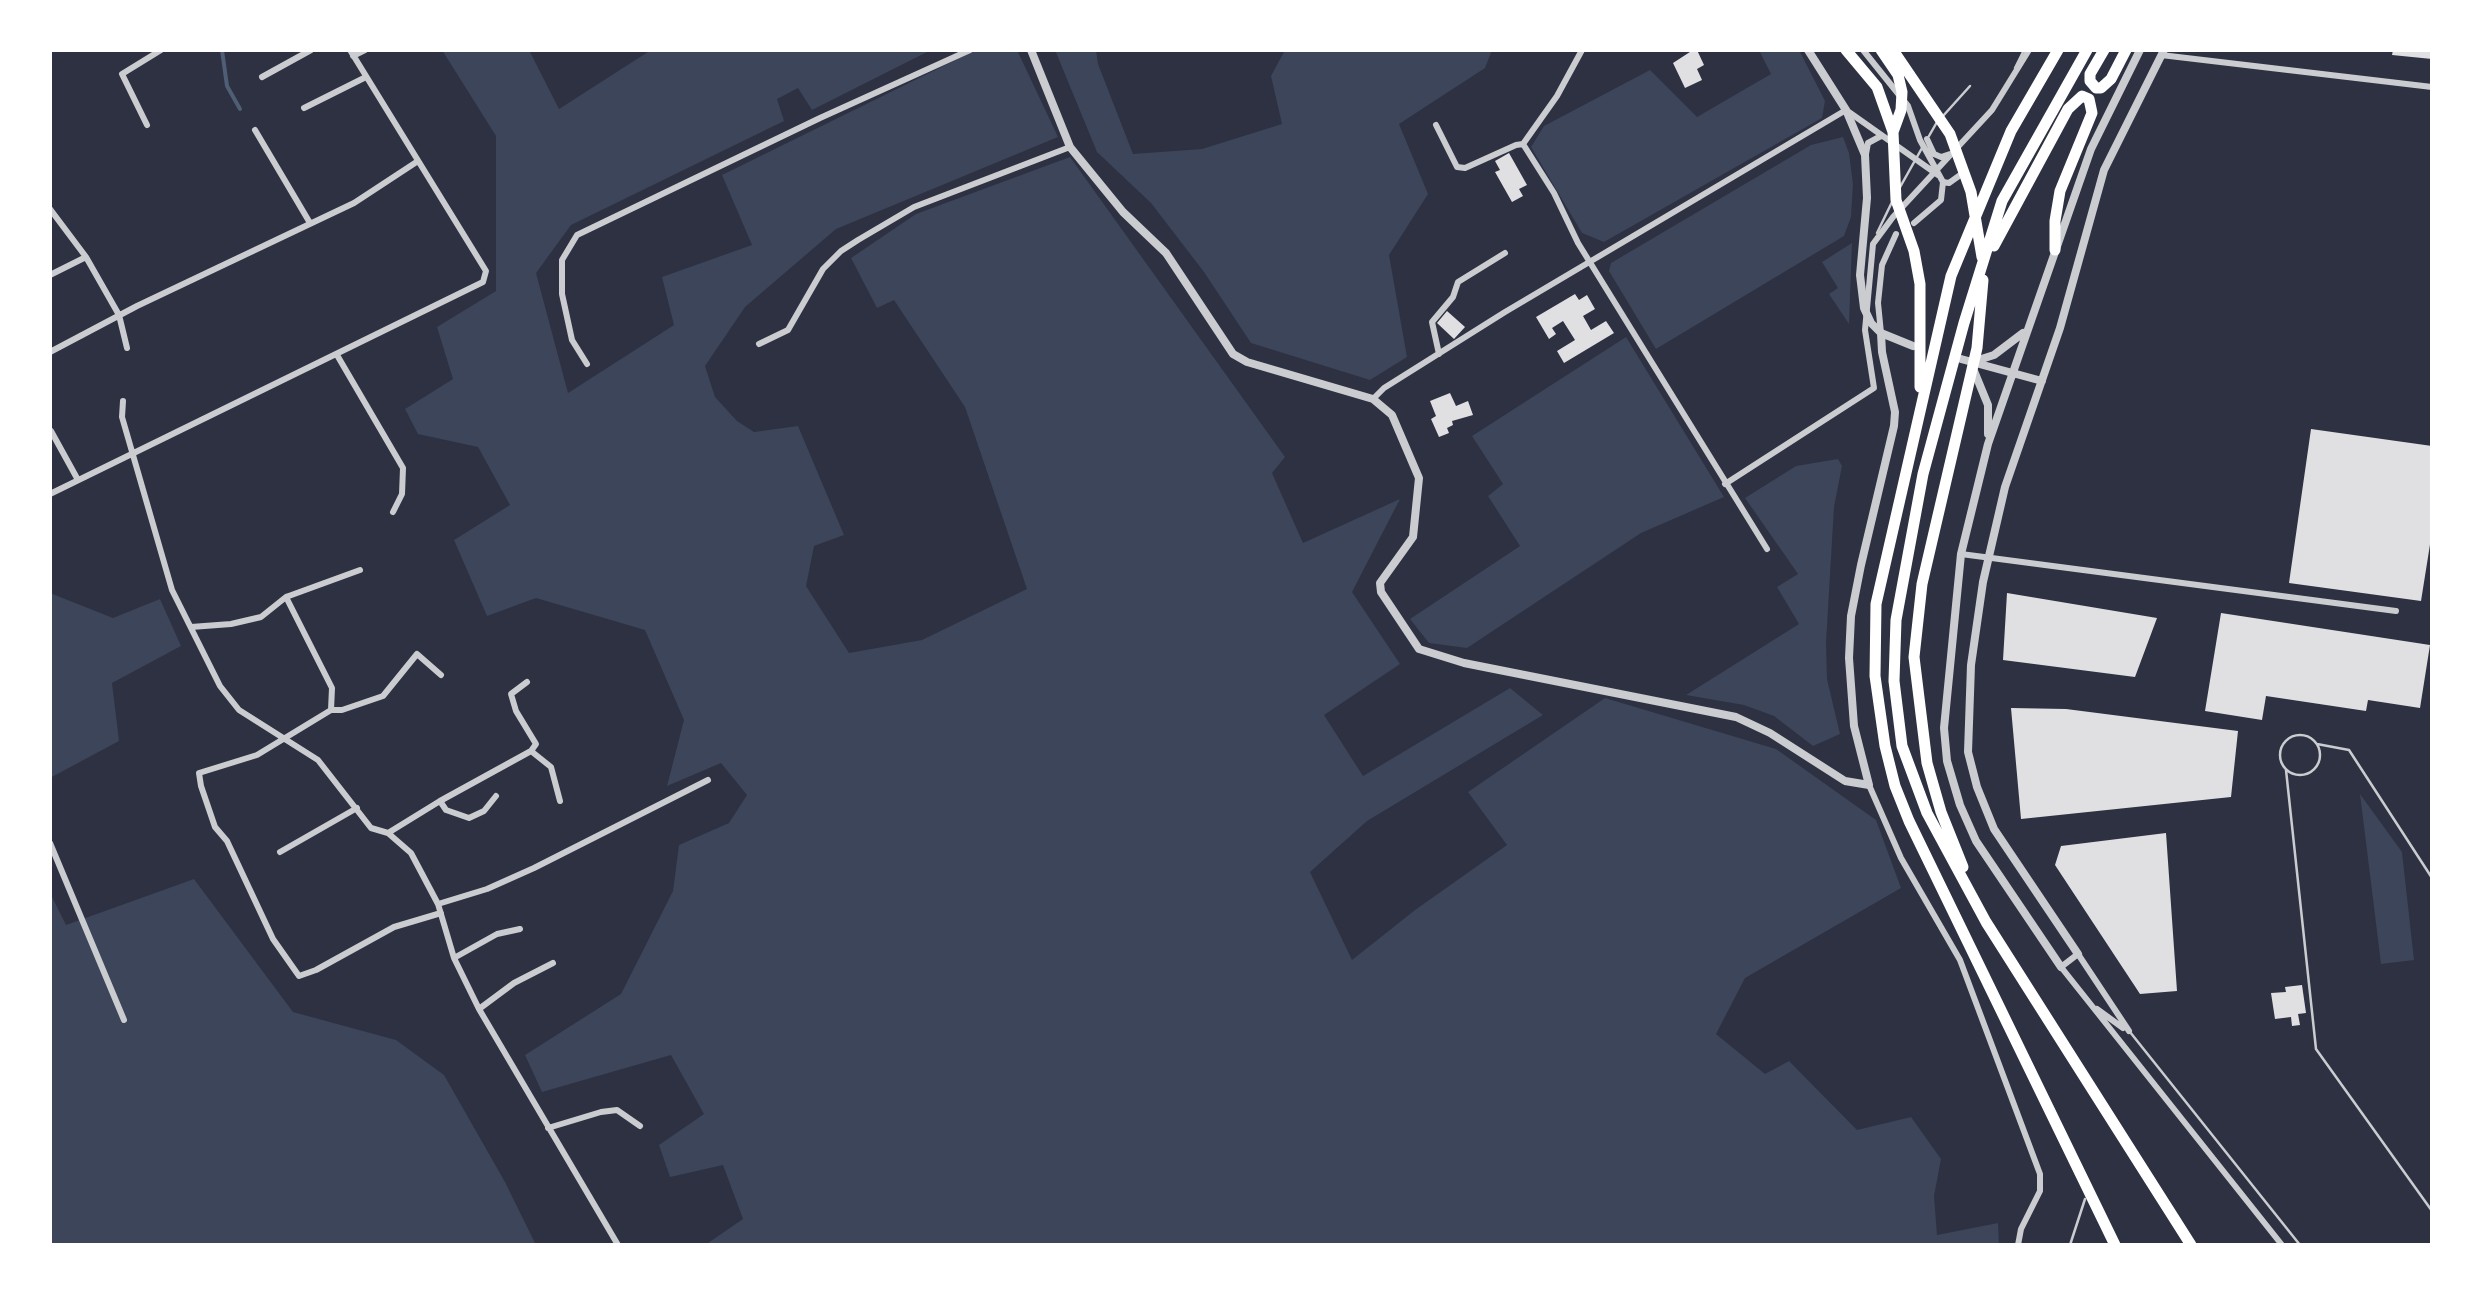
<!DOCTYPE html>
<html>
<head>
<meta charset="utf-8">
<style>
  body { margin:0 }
  #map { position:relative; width:2482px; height:1295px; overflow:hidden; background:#2d3142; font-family:"Work Sans",sans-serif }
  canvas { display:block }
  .frame { position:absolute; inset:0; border:52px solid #fff; pointer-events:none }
</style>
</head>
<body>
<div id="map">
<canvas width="2482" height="1295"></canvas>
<div class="frame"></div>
</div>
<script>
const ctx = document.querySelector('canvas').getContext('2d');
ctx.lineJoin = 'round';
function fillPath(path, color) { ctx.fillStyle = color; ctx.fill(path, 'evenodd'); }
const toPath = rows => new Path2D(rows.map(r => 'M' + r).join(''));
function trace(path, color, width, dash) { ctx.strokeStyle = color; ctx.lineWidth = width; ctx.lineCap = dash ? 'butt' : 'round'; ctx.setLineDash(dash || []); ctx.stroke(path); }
fillPath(toPath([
  [442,50,529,50,559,109,651,50,931,50,812,110,798,88,777,99,784,121,571,225,536,273,568,393,674,325,662,277,752,245,722,175,976,50,1017,50,1058,137,836,229,745,307,705,366,715,397,737,421,754,432,798,426,844,535,814,546,806,586,849,653,922,640,1027,589,965,407,894,300,877,308,851,258,916,214,1070,157,1285,457,1272,473,1303,543,1400,499,1352,592,1400,664,1324,715,1363,776,1510,688,1543,715,1367,821,1310,872,1352,960,1415,910,1507,845,1468,792,1605,698,1776,749,1876,820,1901,888,1745,978,1716,1034,1765,1074,1789,1061,1857,1130,1911,1117,1941,1159,1934,1196,1937,1235,1998,1223,1999,1245,705,1245,743,1219,723,1165,670,1177,659,1145,704,1114,671,1055,542,1092,525,1055,621,994,673,891,679,845,729,823,747,795,721,763,667,786,684,720,645,630,536,598,487,616,454,540,510,505,478,447,418,434,405,409,453,379,437,327,496,291,496,136],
  [1055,50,1096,50,1098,64,1133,154,1202,149,1282,124,1271,76,1285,50,1492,50,1485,68,1399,124,1428,194,1389,255,1407,357,1370,380,1251,343,1204,272,1151,203,1097,152],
  [1759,50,1799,50,1825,101,1822,118,1604,242,1582,233,1531,147,1544,126,1650,70,1697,117,1771,74],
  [1843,137,1849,153,1853,184,1851,217,1844,236,1656,349,1609,271,1611,263,1811,145],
  [1852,243,1849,324,1829,294,1838,288,1822,262],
  [1626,337,1724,497,1641,533,1467,648,1429,643,1410,619,1520,546,1488,496,1503,484,1472,436],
  [1838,459,1842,466,1834,507,1826,643,1827,679,1840,734,1813,746,1774,716,1744,705,1686,695,1799,624,1777,587,1798,574,1745,498,1796,466],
  [50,593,113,618,160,599,181,646,112,683,119,741,50,778],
  [2360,794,2402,852,2414,960,2381,964],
  [194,879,293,1012,396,1040,444,1075,505,1182,536,1245,50,1245,50,893,66,925]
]), '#3c4559');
trace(toPath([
  [222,50,227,86,240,109]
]), '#4f5d75', 4);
fillPath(toPath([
  [1693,50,1697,50,1704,65,1697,69,1702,80,1685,88,1673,63],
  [2393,50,2432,50,2432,59,2392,55],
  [1509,153,1527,185,1519,189,1523,196,1512,202,1495,172,1500,170,1495,161],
  [1575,294,1579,300,1587,295,1595,309,1583,316,1591,330,1606,321,1614,333,1564,363,1557,351,1575,340,1563,321,1552,328,1556,334,1549,339,1536,317],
  [1447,311,1465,327,1454,339,1437,323],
  [1450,393,1456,406,1468,401,1473,415,1452,421,1453,425,1447,428,1449,433,1439,437,1431,419,1436,416,1430,401],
  [2311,429,2432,446,2432,532,2421,601,2289,583],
  [2007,593,2157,618,2135,677,2003,660],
  [2221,613,2430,645,2420,708,2368,700,2366,711,2266,696,2262,720,2205,711],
  [2011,708,2066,709,2238,731,2231,797,2021,819],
  [2166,833,2177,991,2140,994,2055,865,2061,846],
  [2302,985,2306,1013,2298,1014,2300,1025,2292,1026,2291,1017,2275,1019,2271,993,2286,992,2285,987]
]), '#e0e0e3');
trace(toPath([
  [2015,68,2024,50],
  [1943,116,1970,86],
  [1929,136,1937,122],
  [1899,189,1922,148],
  [1877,233,1893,200],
  '2280 755a20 20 0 1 1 40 0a20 20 0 1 1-40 0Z',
  [2317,744,2349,750,2432,878],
  [2286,770,2316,1049,2432,1211],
  [2130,1032,2300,1245],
  [2070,1245,2085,1199]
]), '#caccd0', 2.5);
trace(toPath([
  [1863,50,1908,106,1920,140,1943,182,1941,200,1914,223],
  [2161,55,2432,87],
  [353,56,365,50],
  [262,77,311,50],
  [304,108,366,77],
  [147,125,122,74,161,50],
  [1436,125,1457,167,1465,168,1516,145,1523,144],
  [255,130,310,223],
  [1927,139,1934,154,1941,157,1950,154],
  [1523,144,1554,193,1578,243,1767,549],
  [1523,144,1557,96,1582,50],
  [1866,154,1868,143,1881,136],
  [1943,182,1949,183,1963,173],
  [50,209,86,257,119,315,127,348],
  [50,275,86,257],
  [1881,333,1878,303,1882,265,1896,234],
  [759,344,788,330,823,269,841,251,858,240,914,207,1070,147],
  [50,352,137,306,354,203,418,161],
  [1439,354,1432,322,1453,297,1458,282,1505,253],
  [337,355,403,468,402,494,393,512],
  [587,364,572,340,562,294,562,260,577,235,820,118,970,50],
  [1373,399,1384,388,1505,312,1846,110,1938,175],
  [123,401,122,417,172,590,220,686,239,710,318,760,371,828,388,833,411,853,438,904,454,958,479,1009,618,1245],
  [51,431,78,480],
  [1725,484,1874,388,1865,330,1873,244,1893,217,1992,110,2029,50],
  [50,494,483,282,486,271,350,50],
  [1961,554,2396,611],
  [360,570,286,597,332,688,331,710,257,755,199,773,201,786,215,827,227,841,273,939,299,976,316,970,394,927,441,913],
  [191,627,231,624,261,617,286,597],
  [331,710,342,710,383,696,417,654,441,675],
  [531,751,551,767,560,801],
  [1869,785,1901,858,1960,960,2040,1174,2040,1191,2021,1229,2018,1245],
  [440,801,531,751,536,744,516,711,511,694,527,682],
  [388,833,440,801,446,810,469,818,484,811,496,796],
  [50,843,124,1020],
  [280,852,357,808],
  [438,904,487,889,534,868,708,780],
  [454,958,497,934,520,929],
  [479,1009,514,983,553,963],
  [2097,1009,2123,1028],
  [2129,1031,2078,954,2061,967,2282,1245],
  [548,1128,601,1112,617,1110,640,1126]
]), '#caccd0', 6);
trace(toPath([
  [1031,50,1070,147,1123,212,1166,253,1233,354,1247,362,1373,399,1392,415,1419,478,1413,537,1380,583,1381,592,1419,649,1464,663,1736,717,1770,733,1845,781,1869,785,1854,726,1849,658,1851,616,1861,565,1894,426,1895,412,1882,352,1881,333],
  [1808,50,1846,110,1865,155,1867,198,1860,275,1864,308,1871,323,1881,333,1913,346],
  [1961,359,2042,381],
  [1975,361,1994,355,2023,333],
  [1972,366,1988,405,1988,434],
  [2078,954,1994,829,1977,787,1968,752,1971,665,1983,582,2005,487,2060,328,2104,170,2164,50],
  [2061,967,1976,841,1960,805,1947,761,1944,728,1961,554,1988,444,2091,149,2140,50]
]), '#caccd0', 8);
trace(toPath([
  [1846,50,1877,87,1893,132,1896,200,1914,251,1920,284,1920,387],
  [1881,50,1898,75,1902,92,1901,110,1893,132],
  [1893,50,1950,134,1971,192,1982,257],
  [2058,50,2011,131,1951,276,1876,604,1875,676,1885,746,1895,786,1909,821,2115,1245],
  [2087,50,2002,201,1964,323,1923,474,1896,620,1894,681,1902,746,1927,813,1986,922,2191,1245],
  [2104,50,2090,74,2090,81,2096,88,2101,88,2111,79,2126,50],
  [1994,246,2068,109,2082,96,2089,99,2092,113,2060,191,2055,221,2055,250],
  [1963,867,1941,812,1927,763,1914,657,1922,584,1977,348,1983,280]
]), '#fff', 11);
</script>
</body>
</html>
